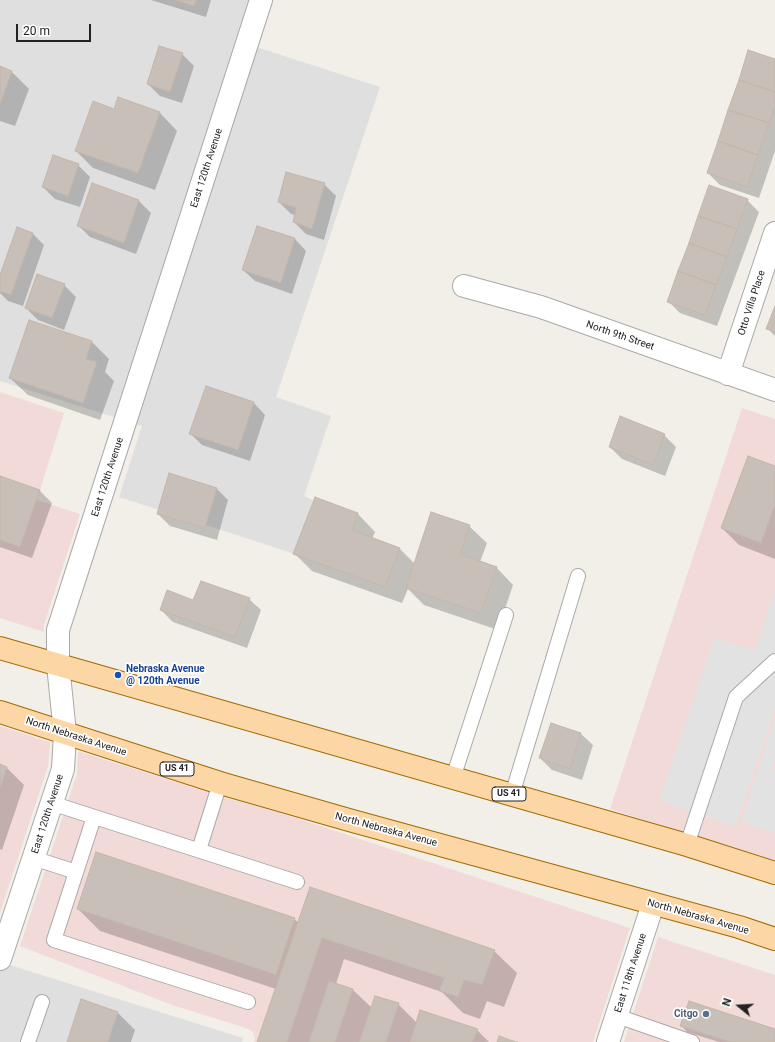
<!DOCTYPE html>
<html>
<head>
<meta charset="utf-8">
<style>
  body { margin:0 }
  #map { position:relative; width:775px; height:1042px; overflow:hidden; background:#f2efe9; font-family:Roboto,sans-serif }
  canvas { display:block }
  .north { position:absolute; left:719px; top:986px; width:40px; height:40px; -webkit-text-stroke:3px #fff; paint-order:stroke; rotate:288deg; font-size:11px; font-weight:700; line-height:16px; text-align:center; color:#222 }
  .north::after { content:''; display:block; margin:auto; width:14px; height:18px; background:#222; clip-path:polygon(50% 0,100% 100%,50% 72%,0 100%) }
  .scale { position:absolute; left:16px; top:24px; width:75px; height:18px; box-sizing:border-box; border:2px solid #222; border-top:0; padding-left:5px; font-size:12px; line-height:14px; white-space:nowrap; color:#222; -webkit-text-stroke:3px #fff; paint-order:stroke }
</style>
</head>
<body>
<div id="map">
<canvas width="775" height="1042"></canvas>
<div class="north">N</div>
<div class="scale">20 m</div>
</div>
<script>
const ctx = document.querySelector('canvas').getContext('2d');
ctx.lineJoin = 'round';
function fillPath(path, color) { ctx.fillStyle = color; ctx.fill(path, 'evenodd'); }
const toPath = rows => new Path2D(rows.map(r => 'M' + r).join(''));
function trace(path, color, width, dash) { ctx.strokeStyle = color; ctx.lineWidth = width; ctx.lineCap = dash ? 'butt' : 'round'; ctx.setLineDash(dash || []); ctx.stroke(path); }
function write(font, color, halo, rows, align = 'center') {
  ctx.font = font + ' Roboto,sans-serif'; ctx.lineWidth = 3.5; ctx.setLineDash([]); ctx.textBaseline = 'middle'; ctx.strokeStyle = halo; ctx.fillStyle = color; for (const [text, x, y, turn = 0] of rows) {
    ctx.save(); ctx.translate(x, y); ctx.rotate((+turn || 0) * Math.PI / 180); ctx.textAlign = isNaN(turn) ? turn : align; if (halo) ctx.strokeText(text, 0, 0); ctx.fillText(text, 0, 0); ctx.restore();
  }
}
fillPath(toPath([
  [0,0,254,0,241,42,380,87,276,397,331,416,304,496,313,500,295,554,119,497,142,426,0,381],
  [0,962,243,1038,242,1042,0,1042]
]), '#e0dfdf');
fillPath(toPath([
  [0,392,64,413,37,500,80,514,44,625,44,632,0,618],
  [742,408,775,419,775,862,610,809],
  [0,726,50,742,48,766,0,913],
  [78,751,216,795,290,816,630,928,593,1042,254,1042,255,1039,253,1032,246,1028,172,1005,20,946,77,774],
  [658,937,775,975,775,1042,624,1042]
]), '#f2dad9');
fillPath(toPath([
  [775,590,775,708,736,826,659,801,714,638,755,650],
  [775,717,775,759,772,769,775,770,775,832,741,823]
]), '#e2e2e2');
fillPath(toPath([
  [151,0,211,0,206,17],
  [182,54,194,66,182,103,160,96,148,84],
  [775,60,775,151,759,198,720,185,708,173],
  [0,68,12,72,29,89,15,126,0,121],
  [119,99,160,113,177,131,155,190,93,168,76,151,115,110],
  [78,165,90,177,80,207,55,199,43,187],
  [324,184,336,196,324,240,306,234,294,222,295,215,291,214,279,202],
  [93,185,139,201,151,213,136,254,90,237,78,225],
  [747,200,759,212,717,326,680,313,668,301],
  [257,227,295,239,306,251,292,294,255,281,243,270],
  [32,233,44,245,23,306,8,301,0,293,0,278],
  [64,285,76,297,64,330,38,320,26,308],
  [775,309,775,336,768,329],
  [92,342,109,359,105,372,114,381,100,420,28,395,10,378],
  [207,387,254,403,265,415,250,461,202,445,190,433],
  [664,435,676,447,665,476,622,459,610,447],
  [775,467,775,559,739,545,722,528],
  [0,477,40,491,52,503,32,558,0,547],
  [217,489,228,500,217,540,170,526,158,514],
  [315,499,358,514,375,532,372,539,399,548,415,564,469,526,487,543,480,562,496,567,513,585,498,630,424,605,408,589,402,603,312,571,294,553],
  [249,599,261,610,247,648,173,622,161,610,194,601],
  [552,724,581,734,593,745,582,780,552,770,540,758],
  [0,765,7,768,24,785,2,850,0,849],
  [78,909,294,919,299,923,494,951,517,973,504,1007,487,1001,480,1019,463,1013,442,992,344,959,336,984,353,990,372,1008,398,1004,417,1023,477,1030,489,1042,258,1042,276,989,100,931],
  [118,1013,135,1030,131,1042,68,1042],
  [682,1026,775,1030,775,1042,719,1042,687,1032]
]), '#0003');
const building = toPath([
  [175,0,196,0,194,6,175,0],
  [159,46,183,53,170,92,147,84,159,46],
  [748,50,775,59,775,92,739,80,748,50],
  [0,66,12,71,0,104,0,66],
  [739,80,775,92,775,105,769,123,728,110,739,80],
  [118,97,160,112,138,173,75,151,93,101,114,109,118,97],
  [728,110,769,123,758,155,718,141,728,110],
  [718,141,758,155,747,187,707,173,718,141],
  [53,155,79,164,68,196,42,187,53,155],
  [286,172,325,183,312,229,293,222,296,208,278,202,286,172],
  [92,183,139,200,124,243,77,226,92,183],
  [709,185,748,199,737,229,698,216,709,185],
  [698,216,737,229,727,257,689,243,698,216],
  [257,226,295,238,281,283,242,270,257,226],
  [17,227,33,233,11,295,0,291,0,275,17,227],
  [689,243,727,257,716,285,678,271,689,243],
  [678,271,716,285,705,315,667,302,678,271],
  [37,274,65,284,52,318,25,308,37,274],
  [775,306,775,332,766,329,775,306],
  [29,320,92,341,86,359,97,362,83,403,9,378,29,320],
  [206,386,254,402,238,450,189,434,206,386],
  [620,416,665,434,653,465,609,447,620,416],
  [748,456,775,466,775,505,761,543,721,528,748,456],
  [169,473,217,488,205,528,157,514,169,473],
  [0,476,40,490,20,547,0,540,0,476],
  [315,497,358,513,352,530,400,548,385,587,293,554,315,497],
  [431,512,470,525,460,554,497,567,481,613,406,588,431,512],
  [201,581,250,598,235,637,160,610,167,590,193,600,201,581],
  [551,723,581,733,570,769,539,758,551,723],
  [0,764,7,767,0,788,0,764],
  [96,852,295,918,276,975,77,909,96,852],
  [310,887,495,950,482,985,464,980,458,997,439,991,444,978,322,938,287,1042,257,1042,310,887],
  [329,981,353,989,335,1042,309,1042,329,981],
  [375,996,399,1003,386,1042,359,1042,375,996],
  [81,999,118,1012,108,1042,67,1042,81,999],
  [689,1001,775,1029,775,1042,730,1042,680,1026,689,1001],
  [420,1010,478,1029,473,1042,410,1042,420,1010],
  [499,1036,516,1042,518,1042,497,1042,499,1036]
]);
fillPath(building, '#c7bfb8');
trace(building, '#c4b6ab', 1);
const lane = toPath([
  [453,778,506,615],
  [512,795,578,576],
  [51,803,297,882],
  [94,817,54,940,248,1002],
  [687,845,736,697,775,661],
  [199,850,220,783],
  [33,858,76,872],
  [617,1016,692,1042],
  [28,1042,42,1002]
]);
const street = toPath([
  [464,286,541,307,775,390],
  [728,374,775,233],
  [0,959,63,769,65,733,58,665,58,630,261,0],
  [608,1042,653,904]
]);
const primary = toPath([
  [0,648,687,845,775,873],
  [0,712,220,783,349,820,739,927,775,939]
]);
trace(lane, '#a9a9a9', 16);
trace(street, '#a9a9a9', 24);
trace(primary, '#a06b00', 24);
trace(lane, '#fff', 14);
trace(street, '#fff', 22);
trace(primary, '#fcd6a4', 22);
for (const [x, y, r, color] of [
  [118,675,4,"#1a4fb4"],
  [706,1014,4,"#5c6f8a"]
]) { const dot = new Path2D(); dot.arc(x, y, r, 0, 2 * Math.PI); ctx.fillStyle = color; ctx.fill(dot); trace(dot, '#fff', 1.5); }
for (const [x, y, w] of [
  [177,769,34],
  [509,794,34]
]) { const box = new Path2D(); box.roundRect(x - w / 2, y - 7, w, 14, 3); ctx.fillStyle = '#fff'; ctx.fill(box); trace(box, '#222', 1); }
write('bold 9px', '#222', null, [
  ["US 41",177,769],
  ["US 41",509,794]
]);
write('10px', '#222', '#fff', [
  ["East 120th Avenue",207,168,-72],
  ["Otto Villa Place",752,303,-72],
  ["North 9th Street",620,336,19],
  ["East 120th Avenue",108,477,-72],
  ["North Nebraska Avenue",76,737,18],
  ["East 120th Avenue",48,814,-72],
  ["North Nebraska Avenue",386,830,15],
  ["North Nebraska Avenue",698,917,16],
  ["East 118th Avenue",631,973,-72]
]);
write('bold 10px', '#164399', '#fff', [
  ["Nebraska Avenue",126,669],
  ["@ 120th Avenue",126,681]
], 'left');
write('bold 10px', '#4e5e75', '#fff', [
  ["Citgo",698,1014]
], 'right');
</script>
</body>
</html>
